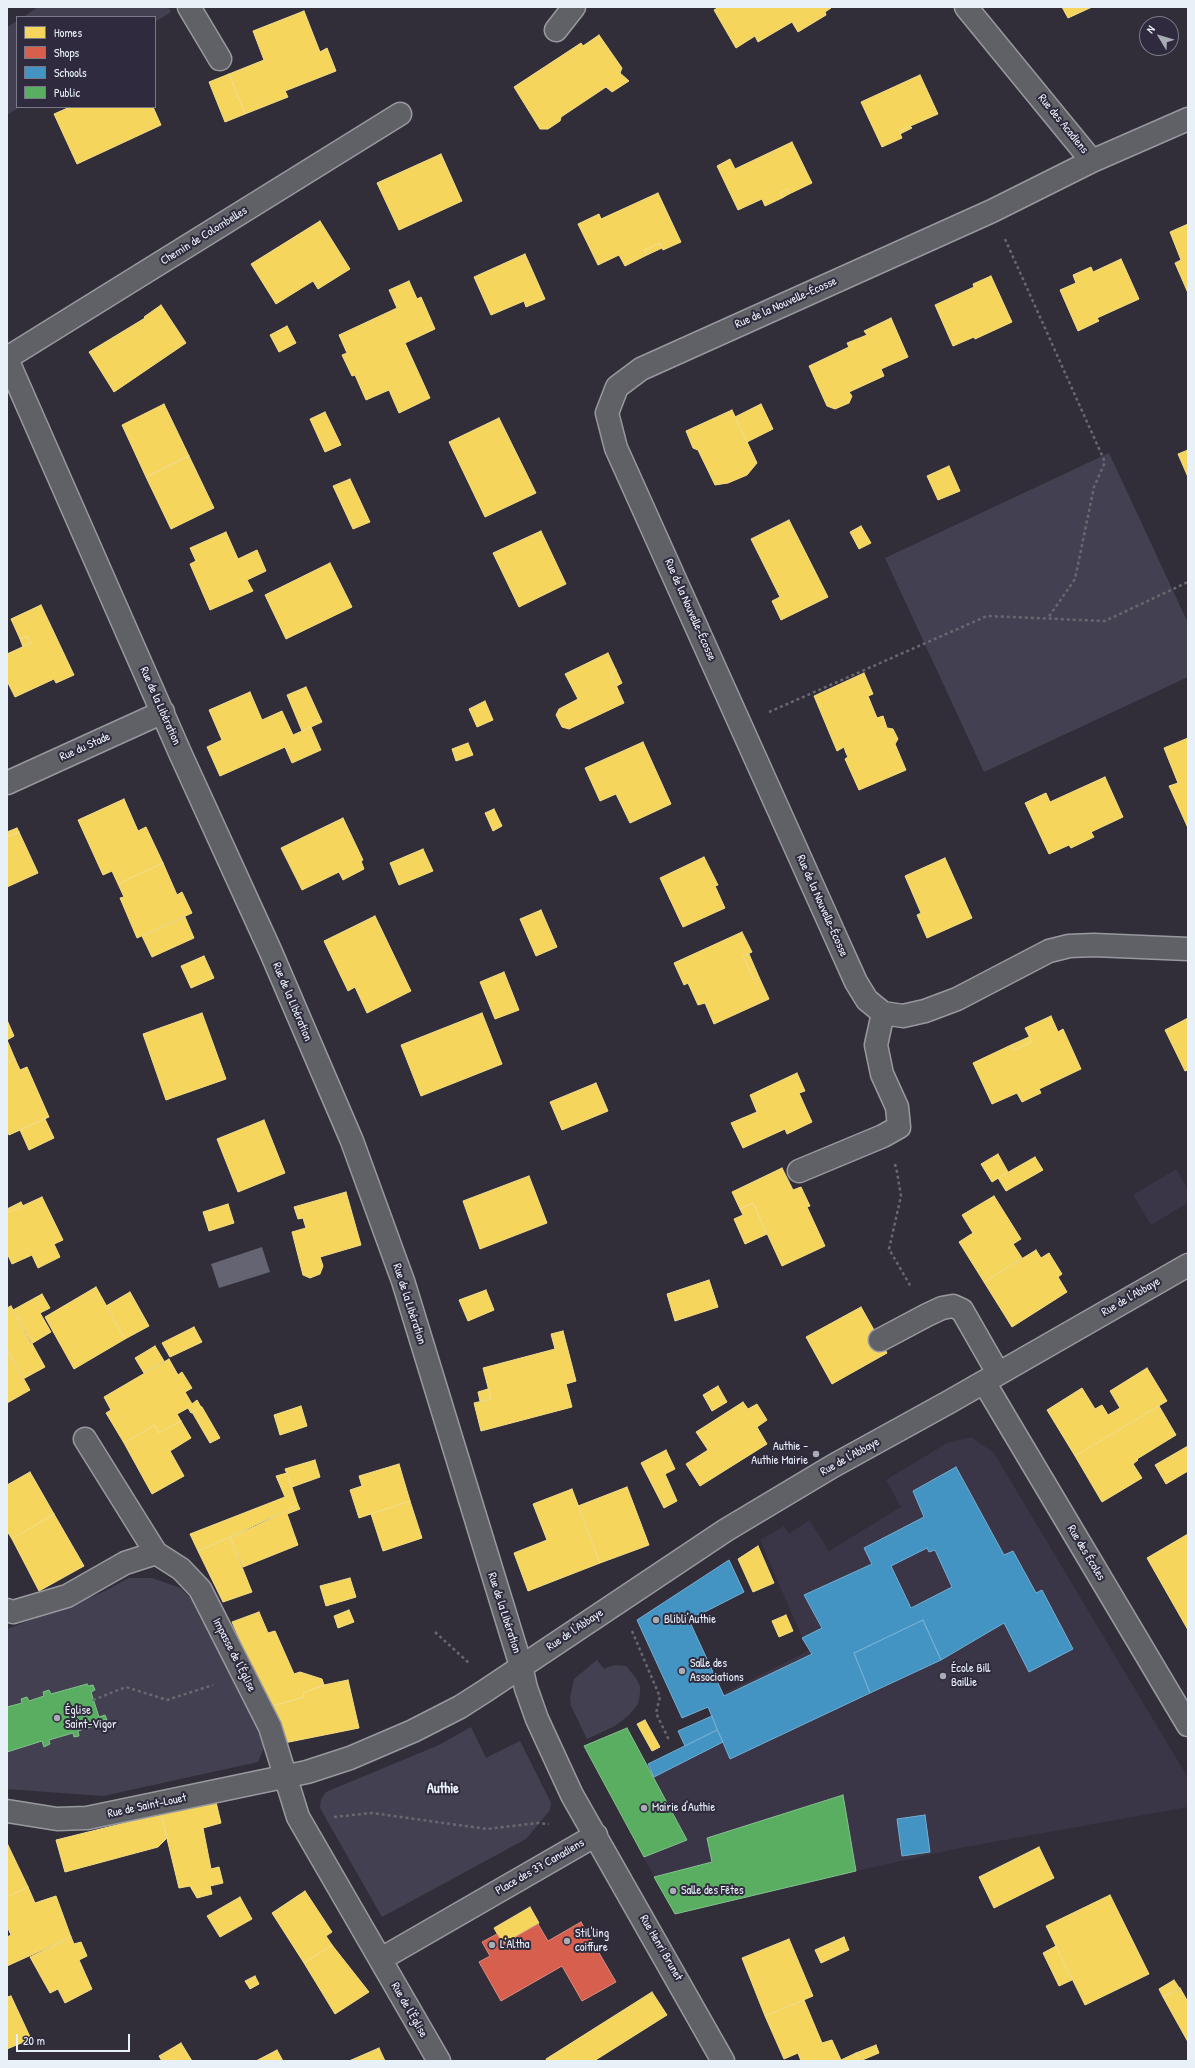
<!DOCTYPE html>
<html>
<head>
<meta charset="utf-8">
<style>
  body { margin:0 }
  #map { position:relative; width:1195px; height:2068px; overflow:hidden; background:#312e39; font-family:"Patrick Hand",sans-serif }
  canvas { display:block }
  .frame { position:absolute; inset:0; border:8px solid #e8f1f8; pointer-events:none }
  .legend { position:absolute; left:16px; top:16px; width:140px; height:92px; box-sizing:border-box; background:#2f2a3d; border:1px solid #797a88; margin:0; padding:5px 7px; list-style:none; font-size:12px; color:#e8f1f8 }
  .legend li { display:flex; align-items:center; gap:8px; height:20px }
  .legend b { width:20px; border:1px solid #797a88 }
  .north { position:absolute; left:1139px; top:16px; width:40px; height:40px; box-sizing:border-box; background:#2f2a3d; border:1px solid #797a88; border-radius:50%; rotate:308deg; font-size:11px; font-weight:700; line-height:16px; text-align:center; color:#e8f1f8 }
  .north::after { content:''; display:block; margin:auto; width:14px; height:18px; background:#a8adb5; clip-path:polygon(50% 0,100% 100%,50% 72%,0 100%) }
  .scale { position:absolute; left:16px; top:2034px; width:114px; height:18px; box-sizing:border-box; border:2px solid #e8f1f8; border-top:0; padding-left:5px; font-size:12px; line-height:14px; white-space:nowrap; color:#e8f1f8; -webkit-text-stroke:3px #2f2a3d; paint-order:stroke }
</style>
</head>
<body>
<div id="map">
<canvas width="1195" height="2068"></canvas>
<div class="frame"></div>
<ul class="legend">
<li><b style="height:11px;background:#f6d55c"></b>Homes</li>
<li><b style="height:11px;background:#d6604d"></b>Shops</li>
<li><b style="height:11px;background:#4393c3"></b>Schools</li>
<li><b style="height:11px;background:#5aae61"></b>Public</li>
</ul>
<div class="north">N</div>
<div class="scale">20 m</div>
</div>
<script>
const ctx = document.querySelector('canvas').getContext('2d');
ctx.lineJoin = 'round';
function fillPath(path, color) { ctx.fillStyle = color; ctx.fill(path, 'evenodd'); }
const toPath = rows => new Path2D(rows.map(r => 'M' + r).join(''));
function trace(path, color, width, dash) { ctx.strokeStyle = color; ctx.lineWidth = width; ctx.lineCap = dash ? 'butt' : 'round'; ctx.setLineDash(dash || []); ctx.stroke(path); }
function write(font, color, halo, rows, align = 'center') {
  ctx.font = font + ' "Patrick Hand",sans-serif'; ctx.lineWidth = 4; ctx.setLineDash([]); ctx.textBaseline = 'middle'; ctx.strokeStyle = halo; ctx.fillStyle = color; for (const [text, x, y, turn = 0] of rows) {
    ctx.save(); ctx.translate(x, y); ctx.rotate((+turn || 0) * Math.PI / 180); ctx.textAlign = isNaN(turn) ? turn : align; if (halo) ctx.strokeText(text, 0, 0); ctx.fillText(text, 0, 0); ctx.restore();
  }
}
fillPath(toPath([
  [1176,1169,1188,1190,1188,1203,1151,1225,1133,1195],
  [971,1437,994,1453,1188,1778,1188,1807,960,1848,856,1871,843,1795,708,1838,712,1862,654,1877,644,1857,687,1840,648,1764,685,1746,678,1731,712,1716,708,1701,808,1651,760,1540,784,1526,789,1534,809,1520,829,1551,901,1507,886,1480,947,1443]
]), '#3a3647');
fillPath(toPath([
  [38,7,168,7,171,12,155,22,155,17,23,17],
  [17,21,17,107,20,107,7,115,7,27],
  [1109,453,1188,623,1188,677,984,772,885,558],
  [129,1578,152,1578,180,1588,202,1608,265,1745,258,1762,103,1796,7,1789,7,1752,42,1741,44,1747,49,1744,49,1740,73,1733,74,1737,79,1736,78,1731,103,1723,105,1715,99,1717,91,1692,95,1690,93,1685,88,1686,87,1684,51,1694,49,1690,43,1692,44,1696,29,1701,27,1697,21,1699,22,1703,7,1707,7,1629,101,1593],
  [597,1660,604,1669,614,1665,626,1666,636,1678,640,1686,640,1693,638,1704,629,1715,615,1726,587,1739,571,1706,570,1698,574,1679],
  [471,1727,486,1758,520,1741,551,1803,550,1810,526,1839,382,1917,320,1808,321,1800,326,1792,439,1745]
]), '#434151');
fillPath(toPath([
  [262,1247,270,1272,219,1288,211,1264]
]), '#646472');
const homes = toPath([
  [719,7,831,7,831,8,825,12,826,15,798,32,792,22,758,42,755,36,736,48,714,10,719,7],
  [1062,7,1092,7,1068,18,1062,7],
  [304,11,320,52,327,48,336,71,285,91,288,97,245,114,229,74,264,60,253,31,304,11],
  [599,35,622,68,620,73,629,81,612,92,606,87,561,117,560,121,548,129,540,129,514,87,581,43,583,46,599,35],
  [229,74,245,114,225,122,209,82,229,74],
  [920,75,938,114,899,131,902,138,882,147,861,102,920,75],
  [70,107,153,107,161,125,77,164,54,114,70,107],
  [910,126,912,128,900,134,899,131,910,126],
  [792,142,812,183,789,194,787,189,780,193,782,198,765,206,762,199,738,210,717,166,730,159,735,169,792,142],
  [441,154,462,201,399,230,377,183,441,154],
  [787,189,789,194,782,198,780,193,787,189],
  [658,193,681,242,663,250,660,243,645,250,647,255,625,266,619,255,598,265,578,224,599,214,601,219,658,193],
  [320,221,350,269,318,289,313,281,276,304,251,264,320,221],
  [1188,224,1188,293,1175,263,1181,260,1170,232,1188,224],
  [660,243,662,248,647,255,645,250,660,243],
  [525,254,545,299,526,307,524,301,491,315,474,277,525,254],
  [1121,259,1139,299,1097,318,1099,321,1078,331,1060,290,1076,283,1073,275,1091,267,1093,272,1121,259],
  [991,276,1012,322,975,339,974,337,953,346,935,305,974,287,973,284,991,276],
  [409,281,417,299,421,297,435,329,405,343,430,398,399,413,389,390,366,400,355,375,352,376,342,355,347,353,339,335,397,308,389,290,409,281],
  [161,305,186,343,114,392,89,352,145,318,144,317,161,305],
  [891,318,908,357,881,369,884,376,849,392,852,396,849,403,835,409,827,406,809,366,849,347,847,343,867,335,864,331,891,318],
  [287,326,296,343,279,352,270,335,287,326],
  [164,404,189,456,146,477,122,425,164,404],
  [761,404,773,429,747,442,735,417,761,404],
  [732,410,757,463,747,475,728,483,715,485,698,450,693,448,686,431,732,410],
  [325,412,341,445,325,452,310,419,325,412],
  [499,418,536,493,485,517,449,442,499,418],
  [1188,450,1188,477,1178,454,1188,450],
  [189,456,214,508,171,529,146,477,189,456],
  [949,466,960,491,938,500,927,476,949,466],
  [350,479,370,522,353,529,333,486,350,479],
  [789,520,828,597,781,620,772,601,780,597,751,539,789,520],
  [861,526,871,543,859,549,850,532,861,526],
  [541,531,566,584,519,607,493,553,541,531],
  [226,532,238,559,257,550,266,571,247,580,253,591,210,610,190,564,196,561,190,548,226,532],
  [330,563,352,607,286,639,265,595,330,563],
  [41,605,74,675,56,683,54,679,15,697,7,681,7,654,31,643,27,636,20,639,11,619,41,605],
  [27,636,31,643,23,647,20,639,27,636],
  [608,653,616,670,611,674,624,703,569,729,562,727,556,715,559,709,578,699,565,674,608,653],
  [616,670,622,683,617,686,611,674,616,670],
  [864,673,873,694,868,696,877,718,883,716,887,728,893,729,898,739,895,744,906,770,859,790,845,759,848,757,846,753,844,747,837,751,814,696,864,673],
  [306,687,322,722,302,731,287,695,306,687],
  [250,692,262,720,282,711,293,735,311,727,321,750,292,763,285,747,220,776,207,747,222,740,209,710,250,692],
  [485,701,493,720,477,727,469,709,485,701],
  [1188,738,1188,828,1169,786,1178,783,1164,748,1188,738],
  [643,742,671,804,630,823,616,794,600,801,585,768,643,742],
  [468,743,473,755,456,761,452,749,468,743],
  [1105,777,1123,817,1091,832,1094,837,1071,848,1069,845,1049,854,1025,803,1046,793,1050,802,1105,777],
  [124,799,138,831,146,827,163,863,118,884,112,871,103,875,78,820,124,799],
  [494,809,502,826,493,831,485,813,494,809],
  [343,818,363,860,361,861,364,869,343,880,339,872,302,890,281,848,343,818],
  [17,828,19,832,7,837,7,832,17,828],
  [19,832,38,873,7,887,7,837,19,832],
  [423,849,433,871,399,885,390,863,423,849],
  [704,857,718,885,715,886,725,908,683,927,660,878,704,857],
  [945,858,972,918,927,938,917,915,921,913,905,876,945,858],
  [163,863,177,895,182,892,192,913,137,938,120,898,124,897,118,884,163,863],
  [541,910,557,947,536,956,520,919,541,910],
  [375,916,411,991,367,1013,355,987,348,991,324,941,375,916],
  [185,917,194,938,152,957,142,936,185,917],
  [742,932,752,952,743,956,754,980,759,977,769,999,714,1024,705,1003,698,1005,688,983,684,985,674,963,742,932],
  [749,954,759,977,754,980,743,956,749,954],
  [204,956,214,978,191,988,181,966,204,956],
  [504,972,519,1010,495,1019,480,982,504,972],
  [202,1013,226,1079,166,1100,143,1034,202,1013],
  [482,1013,502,1064,421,1096,401,1045,482,1013],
  [1051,1016,1058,1032,1063,1029,1081,1069,1039,1089,1041,1093,1022,1102,1017,1093,992,1104,973,1063,1011,1045,1014,1050,1032,1042,1025,1028,1051,1016],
  [1188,1018,1188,1070,1185,1071,1165,1030,1188,1018],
  [7,1020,14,1036,7,1040,7,1020],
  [1029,1037,1032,1042,1014,1050,1011,1045,1029,1037],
  [7,1040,15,1059,7,1062,7,1040],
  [15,1059,20,1070,27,1067,49,1117,9,1135,7,1130,7,1062,15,1059],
  [797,1073,805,1091,799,1093,812,1122,787,1134,785,1129,743,1148,731,1123,757,1112,750,1095,797,1073],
  [596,1083,608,1111,562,1130,550,1102,596,1083],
  [45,1119,54,1138,29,1150,20,1130,45,1119],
  [264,1120,285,1173,238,1192,217,1139,264,1120],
  [998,1154,1008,1172,992,1182,981,1164,998,1154],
  [1035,1157,1043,1170,1006,1191,998,1178,1035,1157],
  [782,1168,793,1190,801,1187,810,1206,807,1207,825,1246,782,1266,753,1203,740,1209,732,1192,782,1168],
  [529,1176,547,1223,480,1249,463,1201,529,1176],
  [346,1192,361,1245,320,1257,323,1266,320,1274,310,1278,303,1275,292,1232,306,1228,303,1218,298,1219,294,1207,346,1192],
  [994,1196,1021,1239,1013,1244,1022,1258,984,1282,959,1242,973,1233,962,1215,994,1196],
  [42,1197,63,1240,54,1244,60,1257,38,1268,32,1255,12,1264,7,1253,7,1213,42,1197],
  [21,1202,23,1206,7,1213,7,1209,21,1202],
  [753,1203,767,1234,745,1244,734,1219,743,1215,740,1209,753,1203],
  [228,1204,234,1223,209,1231,203,1212,228,1204],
  [1036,1250,1041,1258,1049,1253,1062,1274,1058,1277,1067,1292,1012,1327,984,1282,1036,1250],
  [709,1280,718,1307,675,1321,667,1294,709,1280],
  [96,1287,125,1339,74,1369,45,1317,96,1287],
  [486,1290,494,1310,468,1321,459,1300,486,1290],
  [130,1292,149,1326,125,1339,106,1306,130,1292],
  [42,1294,50,1308,40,1313,51,1332,31,1344,13,1310,42,1294],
  [11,1306,45,1367,23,1379,7,1349,7,1308,11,1306],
  [861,1307,887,1353,832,1384,806,1337,861,1307],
  [194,1327,202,1342,170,1357,162,1343,194,1327],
  [563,1331,576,1381,566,1384,572,1407,481,1431,474,1403,491,1399,483,1368,555,1349,551,1334,563,1331],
  [155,1346,164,1361,144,1373,135,1358,155,1346],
  [7,1349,30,1390,7,1403,7,1349],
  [169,1359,178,1375,182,1372,192,1388,185,1392,192,1404,197,1400,201,1407,191,1413,188,1408,177,1414,181,1421,159,1433,155,1425,124,1443,106,1413,111,1410,104,1397,169,1359],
  [1147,1368,1167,1401,1075,1456,1047,1410,1082,1388,1095,1409,1102,1405,1108,1415,1120,1408,1110,1391,1147,1368],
  [718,1386,727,1402,712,1411,703,1395,718,1386],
  [488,1389,491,1399,480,1401,478,1392,488,1389],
  [743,1402,748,1409,757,1404,767,1420,757,1427,767,1444,700,1486,686,1464,708,1450,696,1432,743,1402],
  [301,1406,307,1426,280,1435,274,1415,301,1406],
  [1159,1406,1176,1435,1137,1459,1138,1460,1133,1464,1142,1478,1102,1502,1075,1456,1159,1406],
  [201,1407,202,1407,220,1438,210,1443,192,1412,201,1407],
  [181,1421,191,1438,170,1451,184,1476,152,1494,124,1443,155,1425,159,1433,181,1421],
  [1188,1446,1188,1471,1166,1484,1155,1465,1188,1446],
  [666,1450,675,1469,665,1474,677,1501,664,1508,641,1463,666,1450],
  [315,1460,320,1477,292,1487,285,1469,315,1460],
  [399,1464,410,1501,359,1518,350,1490,362,1486,359,1476,399,1464],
  [30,1472,54,1514,12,1539,7,1531,7,1485,30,1472],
  [287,1473,298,1505,256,1526,198,1551,190,1534,285,1497,276,1476,287,1473],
  [627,1487,649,1545,600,1563,578,1506,627,1487],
  [572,1489,600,1563,528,1591,514,1553,547,1540,533,1504,572,1489],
  [410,1501,422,1538,383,1551,371,1514,410,1501],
  [298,1505,300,1509,287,1514,298,1545,243,1567,230,1537,298,1505],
  [54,1514,84,1566,39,1591,12,1539,54,1514],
  [1188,1534,1188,1630,1147,1558,1188,1534],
  [230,1537,252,1592,223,1602,198,1551,230,1537],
  [758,1546,774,1583,753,1592,738,1559,758,1546],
  [350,1578,356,1597,326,1606,320,1586,350,1578],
  [349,1610,354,1622,338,1628,334,1616,349,1610],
  [259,1612,268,1633,275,1631,294,1674,300,1672,322,1679,324,1685,303,1693,304,1697,269,1707,232,1622,259,1612],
  [786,1615,793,1631,779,1637,772,1621,786,1615],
  [348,1680,359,1728,284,1743,269,1707,304,1697,303,1693,324,1685,348,1680],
  [645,1720,660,1747,652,1751,637,1724,645,1720],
  [216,1802,221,1823,203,1828,211,1869,219,1867,223,1883,210,1886,212,1894,197,1898,190,1886,179,1888,161,1814,216,1802],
  [161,1814,167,1838,158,1847,65,1872,56,1840,161,1814],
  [7,1843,28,1887,7,1897,7,1843],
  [1039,1847,1054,1878,994,1908,979,1877,1039,1847],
  [28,1887,35,1903,56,1896,71,1937,7,1966,7,1937,11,1935,7,1926,7,1897,28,1887],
  [305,1891,332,1932,326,1936,332,1945,304,1963,272,1913,305,1891],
  [1110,1895,1149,1974,1085,2005,1046,1926,1110,1895],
  [240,1897,252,1919,220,1937,207,1916,240,1897],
  [530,1907,539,1923,503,1944,494,1928,530,1907],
  [71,1937,74,1944,81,1942,87,1956,79,1960,92,1989,65,2003,58,1989,50,1993,30,1957,71,1937],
  [844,1937,849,1950,821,1963,815,1950,844,1937],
  [789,1939,813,1996,765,2016,742,1958,789,1939],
  [332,1945,369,1992,335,2014,304,1963,332,1945],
  [1056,1946,1072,1980,1059,1986,1043,1953,1056,1946],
  [255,1976,259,1984,250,1989,245,1981,255,1976],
  [1174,1980,1180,1989,1163,1997,1159,1989,1174,1980],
  [1180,1988,1188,2002,1188,2042,1163,1997,1180,1988],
  [652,1992,667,2015,594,2061,547,2061,546,2059,652,1992],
  [11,1996,31,2039,7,2049,7,1997,11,1996],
  [804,2000,822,2043,832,2040,841,2060,801,2061,798,2053,784,2059,765,2016,804,2000],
  [181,2043,192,2061,162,2061,159,2056,181,2043],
  [876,2045,879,2053,860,2061,856,2053,876,2045],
  [379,2048,385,2061,349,2061,379,2048],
  [277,2050,283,2061,256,2061,277,2050],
  [856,2053,860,2061,838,2061,841,2060,856,2053]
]);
fillPath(homes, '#f6d55c');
trace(homes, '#f2dd8b', 1);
const shops = toPath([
  [581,1922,616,1982,582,2001,562,1966,501,2001,479,1962,490,1956,482,1942,497,1934,503,1944,538,1924,548,1941,581,1922]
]);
fillPath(shops, '#d6604d');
trace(shops, '#db8c80', 1);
const schools = toPath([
  [956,1467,1004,1555,1013,1551,1036,1593,1042,1590,1073,1649,1029,1672,1004,1623,941,1660,923,1620,854,1653,870,1693,730,1759,708,1707,682,1718,637,1620,729,1560,744,1592,689,1620,724,1696,812,1654,802,1638,822,1628,804,1595,872,1564,864,1548,924,1517,913,1491,956,1467],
  [927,1548,929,1552,935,1550,952,1587,911,1608,891,1566,927,1548],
  [923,1620,941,1660,870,1693,854,1653,923,1620],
  [712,1716,717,1730,685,1746,678,1731,712,1716],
  [717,1730,723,1742,654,1777,648,1764,717,1730],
  [925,1815,930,1852,902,1856,897,1819,925,1815]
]);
fillPath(schools, '#4393c3');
trace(schools, '#74afd3', 1);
const public = toPath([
  [87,1684,88,1686,93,1685,95,1690,91,1692,99,1717,105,1715,107,1720,103,1720,103,1723,78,1731,79,1736,74,1737,73,1733,49,1740,50,1744,44,1747,42,1741,7,1752,7,1707,22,1703,21,1699,27,1697,29,1701,44,1696,43,1692,49,1690,51,1694,87,1684],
  [627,1728,687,1840,644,1857,584,1746,627,1728],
  [843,1795,856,1871,675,1914,654,1877,712,1862,707,1838,843,1795]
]);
fillPath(public, '#5aae61');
trace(public, '#85c28e', 1);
const minor = toPath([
  [189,7,220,59],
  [966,7,1092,161,1188,119],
  [556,30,574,7],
  [1092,161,992,211,641,369,617,387,607,413,616,448,833,931,856,982,867,1000,883,1013,903,1016,925,1011,957,999,1049,951,1069,946,1094,945,1188,949],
  [7,358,400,114],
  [7,359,181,755,270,950,352,1141,403,1281,521,1666,526,1688,537,1719,572,1795,723,2061],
  [7,783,163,712],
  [799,1171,883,1136,899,1127,897,1107,882,1074,876,1045,883,1013],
  [880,1340,927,1315,942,1308,953,1306,962,1310,998,1373],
  [984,1382,1188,1725],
  [85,1439,156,1553,181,1569,200,1589,270,1727,298,1817,439,2061],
  [7,1610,13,1612,67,1596,125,1563,156,1553],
  [7,1811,57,1819,87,1818,307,1772,350,1758,413,1731,460,1707,485,1691,726,1530,833,1466,949,1402,1188,1265],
  [381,1959,596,1835]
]);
trace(minor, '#98999f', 25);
trace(toPath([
  [1005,239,1105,462,1094,487,1075,579,1048,618],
  [769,712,987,616,1105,621,1188,582],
  [895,1164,897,1172,901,1196,889,1249,911,1287],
  [632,1631,660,1697,656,1713,669,1740],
  [435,1632,470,1664],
  [93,1700,126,1687,167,1700,213,1685],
  [334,1817,372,1813,487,1829,538,1823,549,1824]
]), '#68686f', 2.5, [3, 3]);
trace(minor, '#606067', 22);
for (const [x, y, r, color] of [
  [816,1454,4,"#a8adb5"],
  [656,1620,4,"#a8adb5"],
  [682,1671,4,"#a8adb5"],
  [943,1676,4,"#a8adb5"],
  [57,1718,4,"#a8adb5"],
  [644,1808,4,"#a8adb5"],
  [673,1891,4,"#a8adb5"],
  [567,1941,4,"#a8adb5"],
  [492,1945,4,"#a8adb5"]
]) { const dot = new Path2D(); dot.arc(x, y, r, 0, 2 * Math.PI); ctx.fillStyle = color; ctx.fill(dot); trace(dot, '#2f2a3d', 1.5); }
write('12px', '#e8f1f8', '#2f2a3d', [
  ["Rue des Acadiens",1063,124,51],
  ["Chemin de Colombelles",204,236,-32],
  ["Rue de la Nouvelle-Écosse",786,303,-24],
  ["Rue de la Nouvelle-Écosse",690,610,66],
  ["Rue de la Libération",160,706,66],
  ["Rue du Stade",85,747,-24],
  ["Rue de la Nouvelle-Écosse",822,906,66],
  ["Rue de la Libération",292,1002,67],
  ["Rue de l'Abbaye",1131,1297,-30],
  ["Rue de la Libération",409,1304,72],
  ["Rue de l'Abbaye",850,1457,-29],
  ["Rue des Écoles",1086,1553,59],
  ["Rue de la Libération",504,1613,72],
  ["Rue de l'Abbaye",575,1630,-34],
  ["Impasse de l'Église",234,1655,63],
  ["Rue de Saint-Louet",147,1806,-12],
  ["Place des 37 Canadiens",540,1867,-30],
  ["Rue Henri Brunet",661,1948,60],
  ["Rue de l'Église",409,2010,60]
]);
write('12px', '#e8f1f8', '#2f2a3d', [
  ["Authie -",808,1447,"right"],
  ["Authie Mairie",808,1461,"right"],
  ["Blibli'Authie",664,1620],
  ["Salle des",690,1664],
  ["Associations",690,1678],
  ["École Bill",951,1669],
  ["Baillie",951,1683],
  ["Église",65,1711],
  ["Saint-Vigor",65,1725],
  ["Mairie d'Authie",652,1808],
  ["Salle des Fêtes",681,1891],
  ["Stil'ling",575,1934],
  ["coiffure",575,1948],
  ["L'Altha",500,1945]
], 'left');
write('bold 14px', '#e8f1f8', '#2f2a3d', [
  ["Authie",443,1789]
]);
</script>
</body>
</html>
